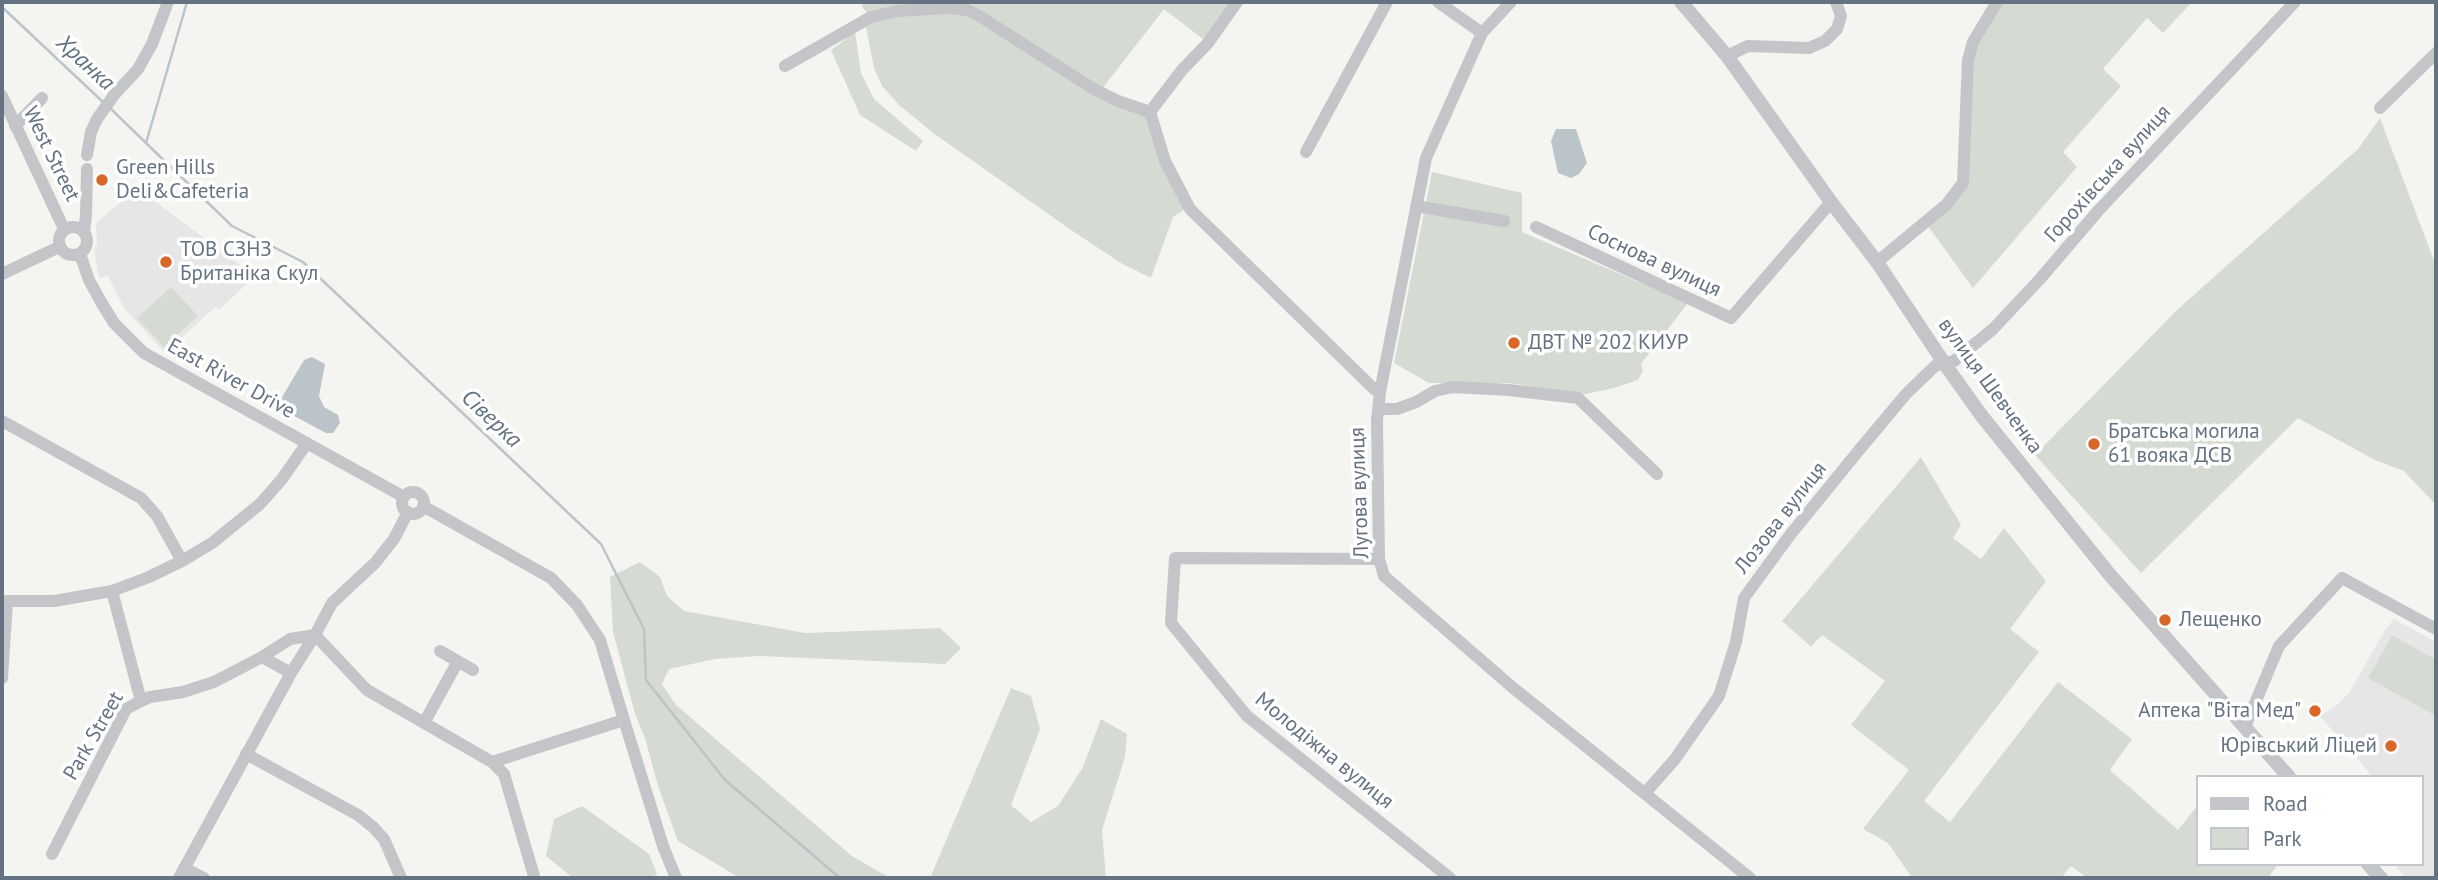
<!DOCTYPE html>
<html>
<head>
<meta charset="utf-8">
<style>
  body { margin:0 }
  #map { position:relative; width:2438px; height:880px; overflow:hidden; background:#f4f5f1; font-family:"PT Sans",sans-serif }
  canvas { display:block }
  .frame { position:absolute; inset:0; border:4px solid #657281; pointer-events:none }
  .legend { position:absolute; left:2196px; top:775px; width:228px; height:91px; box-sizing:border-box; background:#fff; border:2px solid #c1c7cd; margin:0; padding:9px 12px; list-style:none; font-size:21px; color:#657281 }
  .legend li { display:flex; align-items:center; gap:14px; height:35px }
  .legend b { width:35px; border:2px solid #c1c7cd }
</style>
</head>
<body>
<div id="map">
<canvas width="2438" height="880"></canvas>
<div class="frame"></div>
<ul class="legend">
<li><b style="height:9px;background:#c3c5c9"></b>Road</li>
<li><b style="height:19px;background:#d5dbd2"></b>Park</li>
</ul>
</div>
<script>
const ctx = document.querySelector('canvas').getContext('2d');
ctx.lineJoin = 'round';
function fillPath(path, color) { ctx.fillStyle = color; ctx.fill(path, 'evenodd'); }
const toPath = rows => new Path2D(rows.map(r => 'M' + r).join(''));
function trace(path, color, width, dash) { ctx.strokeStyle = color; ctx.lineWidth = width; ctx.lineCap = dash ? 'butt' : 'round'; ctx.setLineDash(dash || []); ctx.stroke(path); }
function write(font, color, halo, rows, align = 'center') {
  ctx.font = font + ' "PT Sans",sans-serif'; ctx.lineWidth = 7; ctx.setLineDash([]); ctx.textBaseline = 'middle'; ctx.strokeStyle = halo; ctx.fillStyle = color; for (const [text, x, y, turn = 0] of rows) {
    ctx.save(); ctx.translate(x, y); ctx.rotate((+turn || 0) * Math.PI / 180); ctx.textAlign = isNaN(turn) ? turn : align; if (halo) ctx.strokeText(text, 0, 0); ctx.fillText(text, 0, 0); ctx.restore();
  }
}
fillPath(toPath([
  [137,188,255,276,220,309,215,307,165,353,124,308,108,276,99,278,94,248,97,246,96,223],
  [2394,619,2436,642,2436,878,2406,878,2394,864,2422,864,2422,777,2373,777,2320,716,2336,706,2349,693,2385,630]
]), '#e5e6e5');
fillPath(toPath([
  [861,2,1237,2,1208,43,1164,9,1102,89,1150,112,1184,210,1173,217,1151,278,1121,263,1074,232,936,135,900,106,882,86,874,68,866,27,855,32,861,73,874,99,923,141,916,151,860,115,831,50,846,39,844,31,871,17,863,8],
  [1997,2,2192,2,2163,33,2147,18,2103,69,2121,86,2063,152,2077,167,1973,288,1925,222,1963,183,1968,60],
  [2380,118,2436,266,2436,505,2404,471,2375,460,2298,418,2141,573,2035,455,2177,310,2358,149],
  [1432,172,1522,193,1522,232,1688,303,1641,364,1643,371,1638,380,1614,388,1581,395,1510,383,1429,383,1394,363],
  [171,287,198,316,164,347,137,318],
  [1921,457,1961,525,1953,538,1981,559,2004,528,2046,581,2010,629,2039,652,1924,801,1950,822,2058,682,2132,739,2110,770,2178,830,2198,805,2198,864,2278,864,2268,878,2087,878,2071,866,2061,878,1912,878,1888,843,1863,829,1909,770,1851,725,1885,681,1822,635,1811,647,1782,621],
  [640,562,660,577,667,596,684,611,805,633,940,628,961,648,945,664,759,656,715,659,669,669,662,684,676,705,852,856,890,878,740,878,678,841,658,786,645,738,635,714,613,632,610,577],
  [2392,635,2436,660,2436,716,2368,678],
  [1011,688,1031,696,1040,729,1011,805,1031,822,1058,806,1083,767,1101,719,1127,734,1125,757,1102,830,1106,878,930,878],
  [582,806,649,854,657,874,651,878,573,878,546,856,554,819]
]), '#d5dbd2');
fillPath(toPath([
  [1556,129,1576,129,1587,163,1579,174,1571,178,1558,173,1551,141],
  [312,357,325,364,319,396,324,407,338,415,340,423,333,433,326,433,283,410,281,399,304,360]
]), '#bbc4c9');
trace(toPath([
  [187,2,146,143,232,226,303,262,601,544,644,629,646,680,725,780,840,878],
  [2,7,104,103],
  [109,107,146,143]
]), '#bbc4c9', 2.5);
trace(toPath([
  [1438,2,1482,33],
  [1511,2,1482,33,1426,158,1380,392,1377,420,1379,559,1384,576,1512,687,1750,878],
  [1727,56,1748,46,1809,48,1825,41,1837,29,1841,16,1836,2],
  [785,66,871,17,897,11,948,8,967,10,981,17,1092,88,1118,101,1150,112,1165,161,1190,209,1375,390,1380,392],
  [2,96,64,229],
  [2380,108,2436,53],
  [1150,112,1182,70,1208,43,1237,2],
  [15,126,42,98],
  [1306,152,1387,2],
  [87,155,91,132,97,119,114,95,138,69,152,44,168,2],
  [1416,206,1504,221],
  '59 241a14 14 0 1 1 28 0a14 14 0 1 1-28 0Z',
  [1536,227,1731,318,1831,202],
  [84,231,86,216,87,169],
  [80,254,89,280,101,302,114,323,144,353,404,497],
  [1877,262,1946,205,1963,183,1968,60,1973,42,1997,2],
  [2,274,59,247],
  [1378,409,1397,409,1416,402,1435,391,1453,387,1509,390,1578,398,1657,474],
  [2,421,141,498,157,516,182,561],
  '402 503a11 11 0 1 1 22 0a11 11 0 1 1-22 0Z',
  [1379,559,1175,558,1171,623,1247,716,1450,878],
  [2,601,54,601,112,591,149,577,182,561,212,543,260,504,282,479,307,443],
  [440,651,473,670],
  [262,657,291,673],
  [2,678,7,602],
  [141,701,150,697,183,692,214,682,262,657,290,639,315,635,332,603,375,563,394,539,408,512],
  [624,720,663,846,676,878],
  [424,723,458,661],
  [2245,727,2279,646,2342,578,2436,629],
  [246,754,358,815,373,827,384,839,401,878],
  [492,762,504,774,534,876],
  [1646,792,1675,759,1719,696,1736,642,1744,598,1790,535,1860,449,1906,394,1935,366,1954,361,1993,329,2040,279,2098,211,2295,2],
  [52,854,126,709,141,701,112,591],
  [184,868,204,878],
  [179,878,291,673,315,635,367,690,492,762,624,720,600,640,577,605,551,578,423,506]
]), '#c3c5c9', 12);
trace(toPath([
  [1681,2,1727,56,1831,202,1877,262,1944,363,1981,415,2110,575,2289,777],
  [2368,864,2381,878]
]), '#c3c5c9', 14);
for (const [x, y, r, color] of [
  [102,180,7,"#db662a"],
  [166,262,7,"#db662a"],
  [1514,343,7,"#db662a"],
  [2094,444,7,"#db662a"],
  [2165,620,7,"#db662a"],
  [2315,711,7,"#db662a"],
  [2391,746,7,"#db662a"]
]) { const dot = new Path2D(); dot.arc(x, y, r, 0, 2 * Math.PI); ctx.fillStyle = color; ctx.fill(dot); trace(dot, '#fff', 2.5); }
write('21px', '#657281', '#fff', [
  ["West Street",51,154,64],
  ["Горохівська вулиця",2108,174,-48],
  ["Соснова вулиця",1654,261,25],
  ["Еаst Rіvеr Drive",231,379,29],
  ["вулиця Шевченка",1990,386,54],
  ["Лугова вулиця",1360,493,-92],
  ["Лозова вулиця",1781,518,-52],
  ["Park Street",94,736,-60],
  ["Молодіжна вулиця",1324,751,39]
]);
write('21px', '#657281', '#fff', [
  ["Green Hills",116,168],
  ["Deli&Cafeteria",116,192],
  ["ТОВ СЗНЗ",180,250],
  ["Британіка Скул",180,274],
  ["ДВТ № 202 КИУР",1528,343],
  ["Братська могила",2108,432],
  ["61 вояка ДСВ",2108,456],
  ["Лещенко",2179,620],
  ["Аптека \"Віта Мед\"",2301,711,"right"],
  ["Юрівський Ліцей",2377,746,"right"]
], 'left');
write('italic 23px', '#60737e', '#fff', [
  ["Хранка",85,63,43],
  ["Сіверка",491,419,43]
]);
</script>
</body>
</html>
